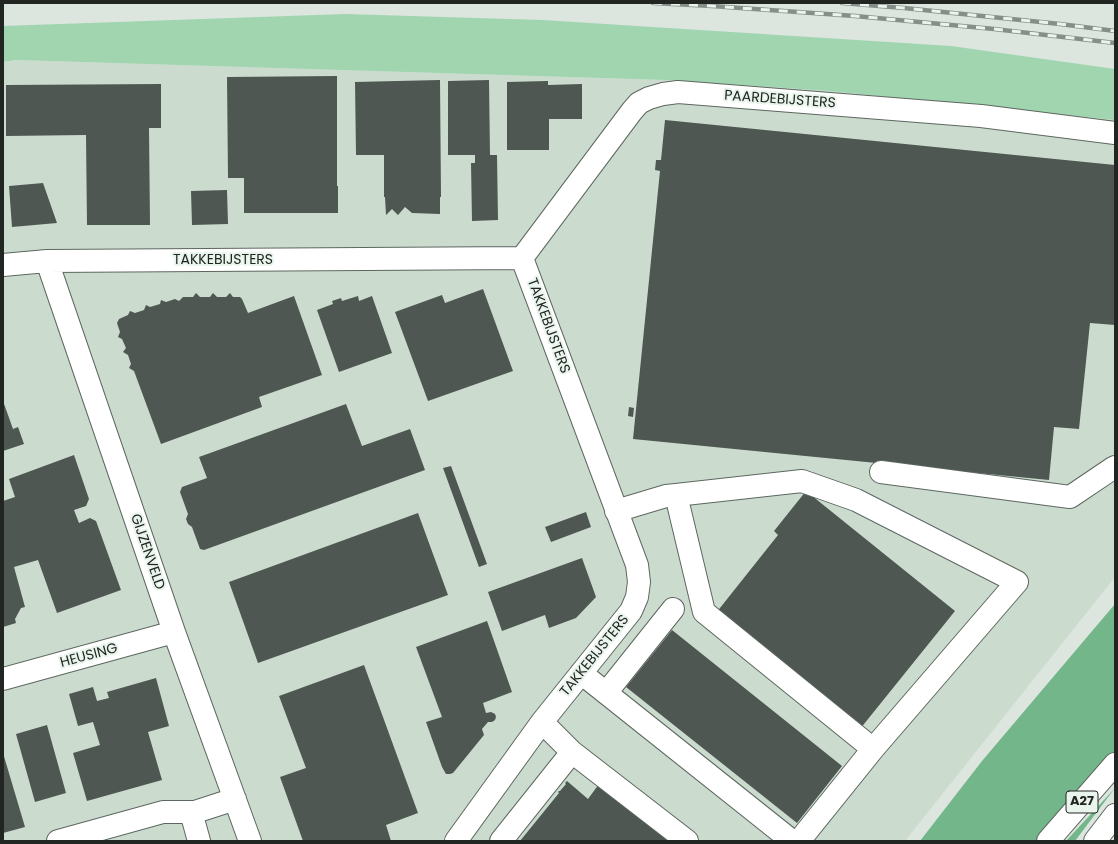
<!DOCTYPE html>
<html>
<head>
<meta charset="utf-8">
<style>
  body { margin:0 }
  #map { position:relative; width:1118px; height:844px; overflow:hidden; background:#dce6de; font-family:Poppins,sans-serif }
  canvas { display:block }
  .frame { position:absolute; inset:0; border:4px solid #222623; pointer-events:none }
</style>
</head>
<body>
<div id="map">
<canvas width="1118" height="844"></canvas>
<div class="frame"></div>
</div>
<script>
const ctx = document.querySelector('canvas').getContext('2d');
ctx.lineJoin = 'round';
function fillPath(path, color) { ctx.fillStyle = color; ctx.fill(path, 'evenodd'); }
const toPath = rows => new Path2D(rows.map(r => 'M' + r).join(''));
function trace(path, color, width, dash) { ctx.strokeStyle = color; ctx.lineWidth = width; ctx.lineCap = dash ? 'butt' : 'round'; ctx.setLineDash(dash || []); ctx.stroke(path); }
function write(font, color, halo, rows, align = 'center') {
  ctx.font = font + ' Poppins,sans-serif'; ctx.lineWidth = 4; ctx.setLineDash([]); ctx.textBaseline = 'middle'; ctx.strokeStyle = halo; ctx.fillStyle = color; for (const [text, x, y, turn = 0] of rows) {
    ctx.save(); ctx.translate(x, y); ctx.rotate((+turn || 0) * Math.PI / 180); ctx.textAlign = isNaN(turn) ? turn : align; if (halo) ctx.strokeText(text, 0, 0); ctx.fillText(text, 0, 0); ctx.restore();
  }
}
fillPath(toPath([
  [16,60,666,80,830,91,1115,120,1115,577,905,841,3,841,3,62]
]), '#cbdccf');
fillPath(toPath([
  [345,14,543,20,951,46,1115,69,1115,120,830,91,666,80,16,60,3,62,3,26]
]), '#a0d5b0');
fillPath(toPath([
  [1115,604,1115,753,1037,841,920,841,982,761],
  [1115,788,1075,841,1066,841]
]), '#72b689');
fillPath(toPath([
  [337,76,337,186,338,186,338,213,244,213,244,178,228,178,227,77],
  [440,80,441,197,440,197,440,214,412,213,405,207,398,215,392,209,386,215,385,197,384,197,384,155,356,155,355,82],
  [489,80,490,155,497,155,498,220,472,221,471,163,475,163,475,155,448,155,448,81],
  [548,81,548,85,582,84,582,119,549,119,549,150,507,150,507,82],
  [161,84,161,128,149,128,150,225,87,225,86,135,6,136,6,85],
  [665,120,1115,165,1115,325,1090,323,1079,429,1054,427,1049,480,633,439,660,171,655,170,656,160,661,160],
  [43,183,57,223,12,227,9,186],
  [227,190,228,224,192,225,191,191],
  [483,289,513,371,428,401,395,312,442,295,445,303],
  [196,293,200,297,210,297,213,293,217,297,226,297,230,293,233,297,240,297,242,299,248,313,294,296,322,375,259,397,262,407,161,444,134,371,129,368,131,364,128,355,123,352,126,348,122,339,118,337,120,332,117,323,119,319,128,315,130,311,135,313,144,310,146,305,150,307,160,304,161,300,166,302,175,299,179,301,183,297,193,297],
  [358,296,359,301,372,296,392,353,339,372,317,310,333,304,332,301,341,298,342,301],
  [3,401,13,429,18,427,24,444,3,451],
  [346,404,362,446,410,429,425,470,204,550,200,549,192,527,188,524,186,519,188,514,180,492,182,487,207,478,199,457],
  [629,407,634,408,633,417,628,416],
  [74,455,89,499,86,506,74,510,79,523,90,518,96,521,121,590,57,613,38,560,14,567,25,607,21,608,15,619,16,623,3,627,3,501,15,497,9,479],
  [451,466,487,564,479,567,443,468],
  [806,491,955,611,860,729,716,613,778,535,774,531],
  [586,512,591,527,551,542,545,527],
  [418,513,448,595,258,663,229,582],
  [582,558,596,597,576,618,549,628,545,615,502,631,488,592],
  [487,621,512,692,483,703,486,713,491,712,495,714,496,717,495,720,492,722,488,722,482,729,484,735,453,773,450,774,446,774,442,767,426,722,442,717,416,647],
  [672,630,842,766,797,823,626,687],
  [364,665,418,813,386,825,391,841,303,841,280,777,306,768,279,696],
  [156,678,169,726,148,732,162,780,87,801,73,753,100,745,93,722,78,726,69,694,93,687,97,701,109,698,107,692],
  [47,725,66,793,35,802,16,734],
  [3,753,25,827,3,833],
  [567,781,588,799,599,784,670,841,520,841,559,793,558,792,559,791,560,791,566,784,565,783]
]), '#4e5751');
const minor = toPath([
  [522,258,632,111,639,103,649,98,663,94,678,92,981,116,1115,133],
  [47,261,174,632,250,841],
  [3,265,47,261,522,258,637,565,639,582,637,597,631,611,542,722,456,841],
  [881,472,1070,497,1113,468,1115,467],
  [616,511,666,496,676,495,802,481,856,500,1017,582,873,749,704,612,676,495],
  [581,673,792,841],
  [3,679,174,632],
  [606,693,673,609],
  [542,722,572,752,687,841],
  [191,812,199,841],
  [58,841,163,812,195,812,235,799],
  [501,841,572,752],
  [799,841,873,749]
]);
const highway = toPath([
  [1048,841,1115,764],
  [1095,841,1115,815]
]);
trace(minor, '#5d6760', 24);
trace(highway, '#5d6760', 24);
trace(minor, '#fff', 22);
trace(highway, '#fff', 22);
const rail = toPath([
  [653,3,712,6,855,16,994,29,1115,43],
  [842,3,904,8,1060,24,1115,31]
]);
trace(rail, '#878e88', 4.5);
trace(rail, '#e9f4ec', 3, [9]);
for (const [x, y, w] of [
  [1082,802,32]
]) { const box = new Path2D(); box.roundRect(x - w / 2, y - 11, w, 22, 3); ctx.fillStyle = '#e9f4ec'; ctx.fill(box); trace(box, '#222623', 1); }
write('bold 13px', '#222623', null, [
  ["A27",1082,802]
]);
write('14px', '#222623', '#e9f4ec', [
  ["PAARDEBIJSTERS",780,100,4],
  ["TAKKEBIJSTERS",223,260],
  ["TAKKEBIJSTERS",548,326,70],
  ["GIJZENVELD",147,552,71],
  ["HEUSING",89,656,-15],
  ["TAKKEBIJSTERS",595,656,-51]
]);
</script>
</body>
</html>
